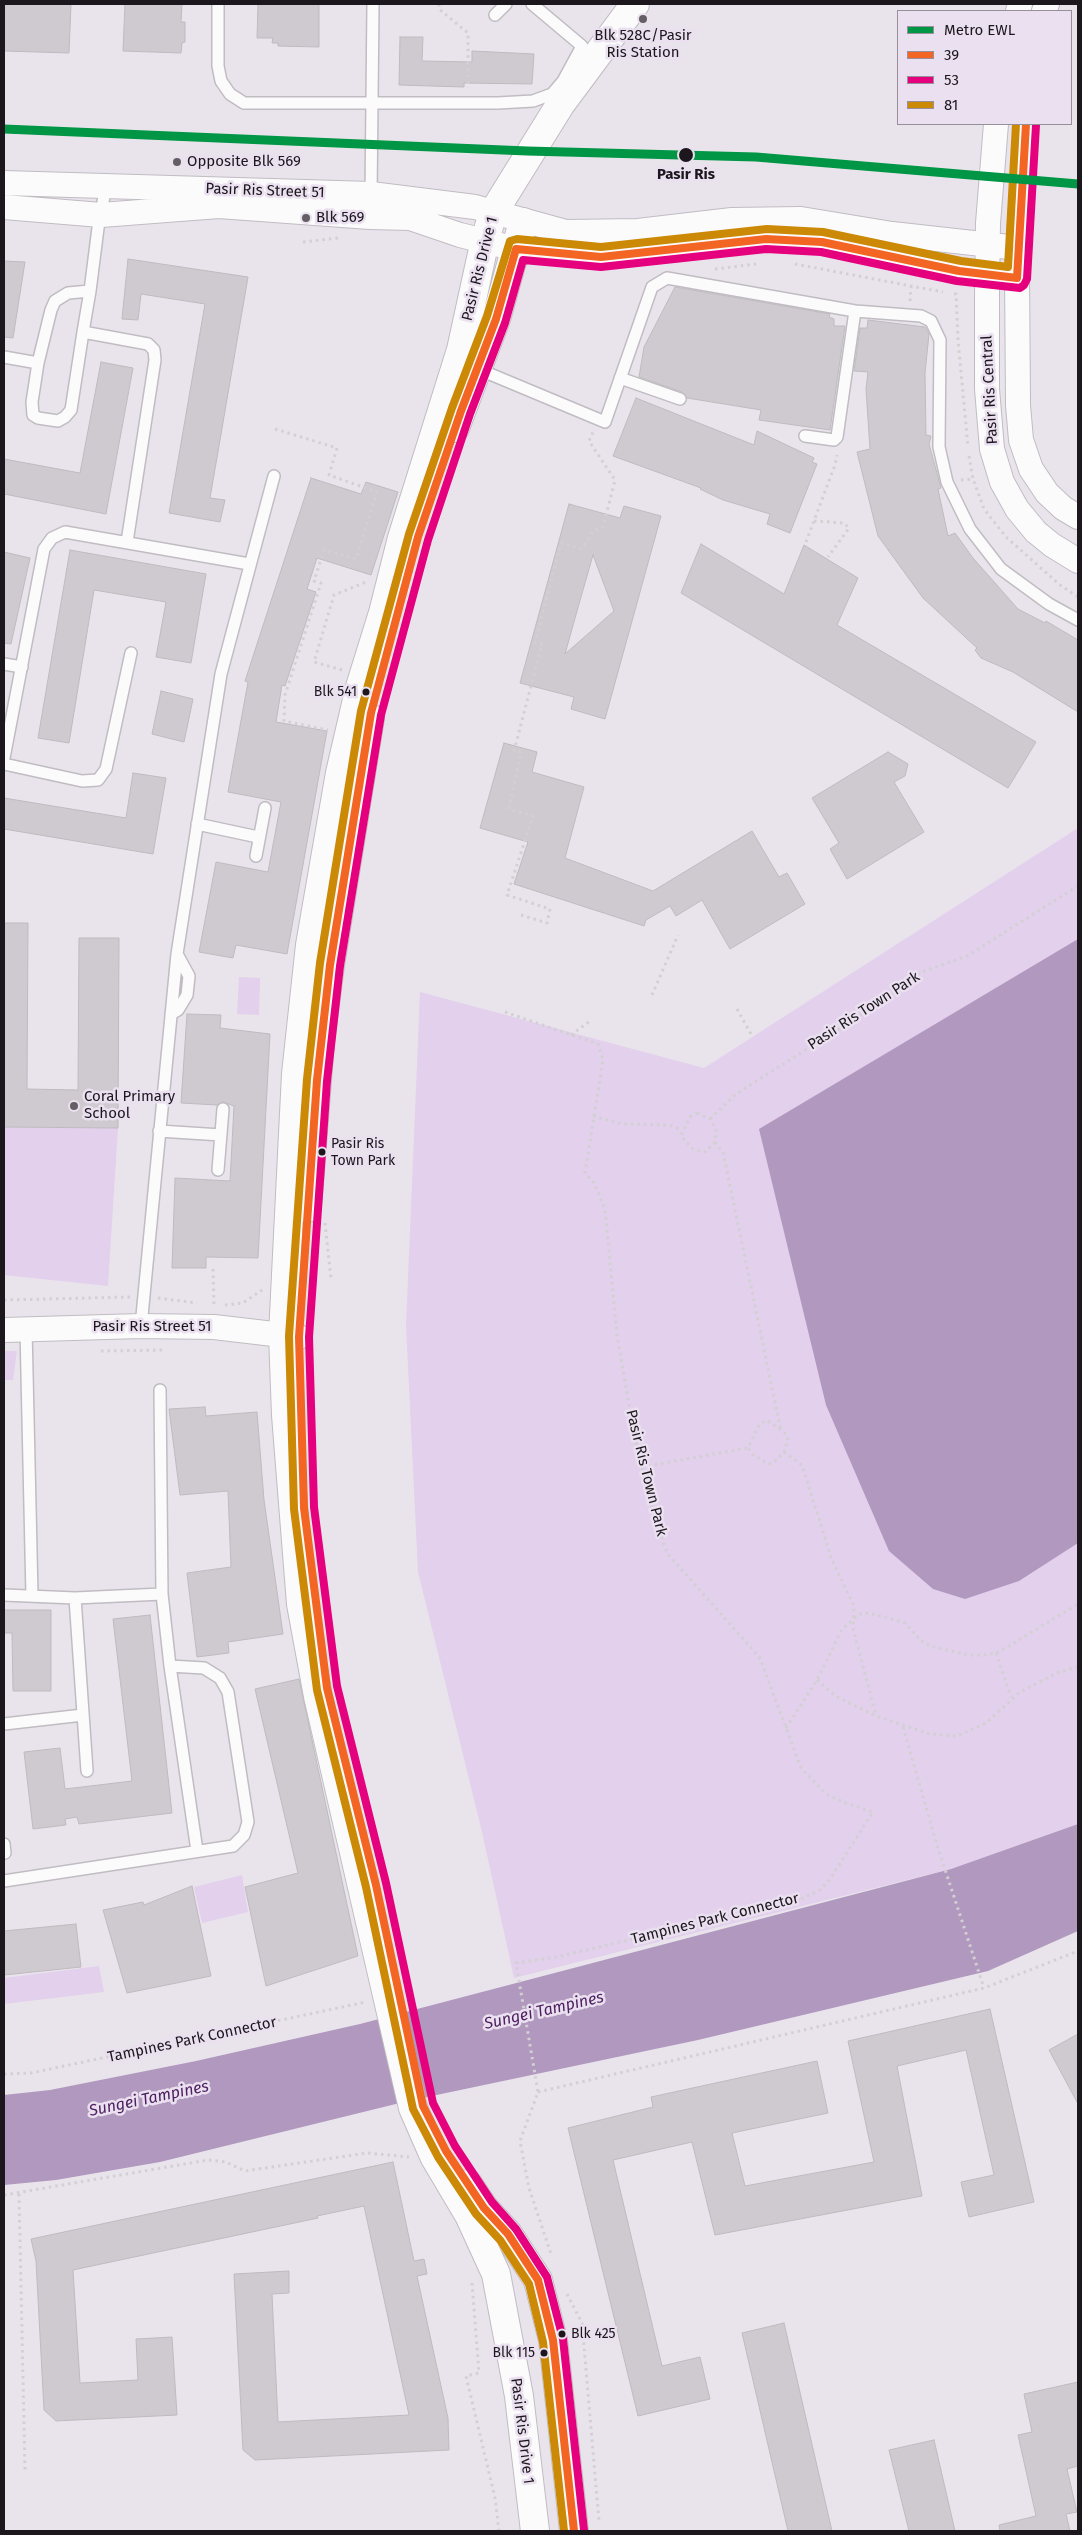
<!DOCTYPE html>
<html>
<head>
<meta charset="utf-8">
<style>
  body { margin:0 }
  #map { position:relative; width:1082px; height:2535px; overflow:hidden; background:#e9e4ec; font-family:"Fira Sans",sans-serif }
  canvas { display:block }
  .frame { position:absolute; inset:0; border:5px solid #1b171d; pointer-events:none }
  .legend { position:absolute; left:897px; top:10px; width:175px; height:115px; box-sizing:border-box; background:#eae0ef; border:1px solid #97909b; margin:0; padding:6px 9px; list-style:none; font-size:15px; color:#1b171d }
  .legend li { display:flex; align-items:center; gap:10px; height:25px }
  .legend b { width:25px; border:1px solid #97909b }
</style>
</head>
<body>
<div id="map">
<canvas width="1082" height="2535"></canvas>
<div class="frame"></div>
<ul class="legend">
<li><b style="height:6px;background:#009645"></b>Metro EWL</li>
<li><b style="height:6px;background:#f26522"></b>39</li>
<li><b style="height:6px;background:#e5007d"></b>53</li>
<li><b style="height:6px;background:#cb8906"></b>81</li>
</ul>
</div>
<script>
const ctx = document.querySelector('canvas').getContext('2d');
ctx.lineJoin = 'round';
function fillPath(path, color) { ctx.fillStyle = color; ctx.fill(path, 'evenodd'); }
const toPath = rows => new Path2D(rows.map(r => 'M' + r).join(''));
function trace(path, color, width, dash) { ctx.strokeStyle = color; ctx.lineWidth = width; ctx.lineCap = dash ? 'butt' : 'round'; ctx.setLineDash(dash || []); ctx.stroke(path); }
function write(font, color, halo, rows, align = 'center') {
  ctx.font = font + ' "Fira Sans",sans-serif'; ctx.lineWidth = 5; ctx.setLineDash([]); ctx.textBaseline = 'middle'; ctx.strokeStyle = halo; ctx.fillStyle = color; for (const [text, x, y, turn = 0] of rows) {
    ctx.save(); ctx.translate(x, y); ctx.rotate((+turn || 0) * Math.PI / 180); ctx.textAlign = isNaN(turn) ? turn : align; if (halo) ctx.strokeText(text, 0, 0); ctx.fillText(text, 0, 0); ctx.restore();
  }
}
fillPath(toPath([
  [1078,828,1078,1824,951,1869,514,1978,482,1832,418,1572,406,1326,420,992,704,1068],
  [239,977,260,978,259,1015,237,1014],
  [4,1127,118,1128,108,1286,4,1275],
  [4,1351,17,1351,13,1380,4,1380],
  [242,1875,248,1912,202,1923,194,1887],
  [99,1966,104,1992,4,2004,4,1978]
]), '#e2d0ec');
fillPath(toPath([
  [1078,939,1078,1543,1019,1581,965,1599,933,1589,889,1551,826,1405,759,1129],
  [1078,1824,1078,1931,988,1971,698,2040,408,2101,160,2162,56,2180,4,2185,4,2095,50,2090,196,2061,360,2024,951,1869]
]), '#b198be');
const building = toPath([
  [4,4,71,4,69,53,4,51,4,4],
  [125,4,182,4,181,22,185,22,185,42,182,43,181,53,123,51,125,4],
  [258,4,319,4,319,47,278,46,278,43,272,43,273,38,257,38,258,4],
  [400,37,423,37,422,61,472,62,472,51,534,54,532,84,464,83,464,87,399,85,400,37],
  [128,259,248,277,210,498,225,500,220,522,169,513,205,304,141,294,138,320,122,319,128,259],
  [4,261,25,262,13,338,4,337,4,261],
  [675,287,830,314,829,317,834,319,834,326,845,326,830,430,759,420,761,410,687,398,682,392,639,377,644,347,675,287],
  [868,320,925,327,929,334,925,373,926,435,931,436,929,444,941,488,938,489,948,536,955,533,973,558,1018,609,1045,623,1046,621,1078,640,1078,712,1013,672,981,658,975,650,977,648,923,598,878,536,857,452,870,449,866,389,868,372,854,371,860,328,867,328,868,320],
  [101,362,133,368,106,514,4,494,4,459,80,473,101,362],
  [636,398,754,445,757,431,814,458,812,462,817,464,790,533,767,524,770,514,723,500,700,489,701,488,613,456,636,398],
  [311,478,361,494,366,482,398,492,371,575,317,558,307,589,316,592,285,686,282,685,276,722,327,731,287,954,236,945,233,958,199,952,216,862,268,872,281,802,228,792,248,682,245,681,311,478],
  [569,504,620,518,624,506,661,516,605,719,571,709,574,697,520,683,569,504],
  [593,555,614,611,565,654,579,604,593,555],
  [701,544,784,594,804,545,858,578,837,625,1036,742,1008,788,681,593,701,544],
  [70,550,206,574,191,663,156,657,166,602,94,590,69,743,38,738,70,550],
  [4,552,30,558,11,644,4,643,4,552],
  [161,691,193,699,184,742,152,734,161,691],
  [504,743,537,752,532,772,584,787,565,858,653,891,752,831,779,877,787,873,805,904,730,949,702,900,676,916,670,906,646,920,644,926,514,884,528,842,480,828,504,743],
  [888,752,908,764,905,776,894,782,924,832,847,879,830,849,839,843,812,798,888,752],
  [133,773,166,778,153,854,4,829,4,798,126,818,133,773],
  [4,923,28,923,27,1089,78,1090,79,938,119,938,118,1128,4,1127,4,923],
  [187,1014,221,1015,220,1028,270,1034,258,1258,206,1257,206,1268,172,1268,175,1178,230,1181,234,1106,223,1102,217,1105,181,1103,187,1014],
  [205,1407,206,1416,257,1412,264,1500,283,1634,228,1642,229,1653,197,1657,187,1573,231,1567,228,1491,180,1495,169,1409,205,1407],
  [4,1610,51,1610,51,1691,13,1691,12,1633,4,1633,4,1610],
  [150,1615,172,1813,79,1824,77,1817,65,1819,66,1825,33,1829,24,1752,60,1748,65,1789,132,1781,113,1619,150,1615],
  [299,1679,358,1956,266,1986,245,1887,298,1873,255,1689,299,1679],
  [192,1886,211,1976,127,1993,103,1910,143,1902,144,1905,192,1886],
  [76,1924,81,1967,4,1975,4,1931,76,1924],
  [990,2009,1034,2202,969,2217,961,2182,994,2175,966,2050,897,2066,922,2196,715,2235,692,2142,613,2160,662,2366,700,2357,710,2399,638,2416,568,2128,653,2107,651,2097,817,2061,828,2113,732,2133,745,2186,874,2162,848,2041,990,2009],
  [1078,2034,1078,2104,1049,2050,1078,2034],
  [393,2162,414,2261,424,2259,427,2274,417,2276,448,2418,449,2450,255,2460,243,2450,234,2274,289,2271,289,2293,272,2294,278,2422,409,2415,364,2206,317,2216,318,2218,73,2270,80,2383,138,2380,136,2339,172,2337,177,2415,56,2421,44,2410,36,2261,31,2239,393,2162],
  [784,2323,832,2531,788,2531,742,2333,784,2323],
  [1078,2382,1078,2466,1067,2469,1077,2512,1066,2514,1070,2531,1000,2531,999,2525,1036,2516,1018,2435,1032,2432,1024,2394,1078,2382],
  [934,2440,955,2531,909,2531,889,2450,934,2440]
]);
fillPath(building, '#cecad0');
trace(building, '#bebabf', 1);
const service = toPath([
  [218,4,218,66,221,81,230,94,244,103,498,103,533,101,552,94,563,81,582,46,532,4],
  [495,15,506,4],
  [371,197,373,4],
  [90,291,68,293,55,301,51,310,38,363,32,402,33,415,38,418,58,421,65,417,71,410,83,332,90,291,98,228,106,186],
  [83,332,148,344,154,350,155,360,127,542],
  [4,357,38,363],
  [478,369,605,422,652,287,667,278,855,311,921,316,931,321,940,340,939,447,947,482,970,529,1001,569,1049,604,1078,620],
  [620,378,680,399],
  [805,436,834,440,837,437,855,311],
  [4,664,22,667],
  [4,758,44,549,52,538,65,532,249,564],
  [4,764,82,781,98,780,106,769,131,653],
  [197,824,258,837],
  [256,856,265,808],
  [171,1014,178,1010,187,995,189,976,177,954],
  [159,1131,221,1135],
  [218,1170,223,1109],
  [141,1326,177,954,221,674,274,476],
  [26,1329,32,1596],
  [160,1390,162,1594,170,1666,197,1851],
  [4,1595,75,1598,162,1594],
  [75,1598,87,1771],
  [4,1724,83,1715],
  [4,1844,5,1853],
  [4,1881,233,1846,244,1835,248,1822,228,1692,220,1678,204,1668,170,1666]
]);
const minor = toPath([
  [1018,11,1020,4],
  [1044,11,1047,4],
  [996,124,988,223,987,296,987,389,992,449,1002,482,1017,509,1036,532,1052,545,1078,561],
  [1026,124,1017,272,1018,405,1021,440,1031,469,1047,493,1063,508,1078,517],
  [4,183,371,194,475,207,566,232,638,231,732,220,801,219,892,234,1018,248],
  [4,207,101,215,219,206,370,217,410,218,460,235,516,249,601,257,766,239,822,242,959,271,1017,278],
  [4,1330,141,1326,214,1327,299,1337]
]);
const primary = toPath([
  [455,428,496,319,523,222],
  [307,1208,320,1042,330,965,370,718],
  [468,2184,484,2208,508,2234,538,2280,553,2340,574,2531],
  [535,2531,519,2396,496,2274,469,2215,434,2156,413,2108,318,1696,301,1604,286,1415,283,1335,296,1074,310,945,340,773,360,687,383,613,402,538,461,350,485,240,493,213,560,105,635,4]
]);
trace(service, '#c0bcc2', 14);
trace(minor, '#c0bcc2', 26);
trace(primary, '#c0bcc2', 30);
trace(toPath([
  [439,4,439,9,468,33,468,88],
  [303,242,338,238],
  [795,264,943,292],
  [715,269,756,264],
  [954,294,956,294,958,340,968,447],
  [910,301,911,287],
  [275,429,337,448,329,475,377,492,356,559,324,550,314,581,321,583,285,695,284,721,328,730],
  [969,456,973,479,984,509,1006,537,1060,585,1078,597],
  [961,480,973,479],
  [814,521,844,523,849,528,828,557],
  [806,542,835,465,837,455],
  [342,670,314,662,334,595,366,582],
  [521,915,547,923,550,909,507,895,533,816,509,809,521,752,514,751,542,644,535,643,561,543,581,549,594,530,603,527,615,480,589,441,593,432],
  [652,995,678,935],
  [737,1009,751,1034],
  [505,1012,598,1044,603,1060,585,1173,595,1184,605,1210,617,1335,635,1439,656,1521,667,1553,760,1658,801,1768,826,1794,843,1802,873,1812,830,1879,820,1890,801,1899,557,1957,516,1963,538,2092,520,2141,529,2188,551,2254],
  [571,1035,590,1021],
  [697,1113,710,1119,716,1129,715,1142,705,1152,693,1149,681,1136,690,1117,697,1113],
  [593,1116,622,1124,669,1125,682,1130],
  [710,1119,736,1094,886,999,919,973,967,956,1078,886],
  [715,1142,723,1152,781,1431],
  [325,1223,331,1279],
  [213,1269,214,1306],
  [158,1298,197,1303],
  [4,1300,130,1297],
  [225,1305,243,1303,262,1290],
  [101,1351,165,1350],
  [768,1421,786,1434,788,1440,784,1452,775,1461,769,1464,753,1455,748,1448,758,1427,763,1422,768,1421],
  [784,1452,802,1465,832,1560,854,1606,853,1628,876,1715],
  [642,1467,748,1448],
  [996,1653,1011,1697],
  [817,1680,837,1697,876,1716,930,1734,957,1736,986,1723,1020,1692,1057,1673,1078,1667],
  [903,1727,937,1845,984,1988],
  [786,1728,817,1680,842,1629,860,1614,869,1613,905,1623,921,1641,930,1646,968,1655,984,1655,996,1653,1009,1646,1078,1604],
  [4,2074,31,2073,366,2002],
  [538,2092,984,1988,1078,1951],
  [19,2194,25,2471],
  [4,2195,208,2160,226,2162,245,2171,367,2153,409,2157],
  [472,2283,479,2373,466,2376,495,2498,499,2531],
  [567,2294,582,2323,599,2521],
  [579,2337,581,2328]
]), '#d2d0d2', 3, [2.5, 4]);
trace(service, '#fcfbfc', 11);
trace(minor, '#fcfbfc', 24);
trace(primary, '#fcfbfc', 28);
trace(toPath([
  [574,2531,553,2340,538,2280,508,2234,484,2208,446,2151,423,2106,376,1885,327,1688,304,1508,299,1337,317,1080,330,965,371,713,418,537,461,411,496,319,516,249,601,257,766,239,822,242,959,271,1017,278,1026,124]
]), '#f26522', 8);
trace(toPath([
  [584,2530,563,2339,547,2277,516,2229,492,2202,455,2146,433,2103,386,1883,337,1686,314,1507,309,1337,327,1081,340,966,381,715,428,540,470,414,505,323,523,260,601,267,766,249,821,252,957,281,1020,288,1024,285,1027,279,1036,125]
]), '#e5007d', 8);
trace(toPath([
  [564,2531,543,2342,529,2284,500,2240,476,2214,438,2157,413,2109,366,1887,317,1690,294,1509,289,1336,307,1079,320,963,361,711,409,534,452,408,487,316,510,241,517,239,601,247,767,229,823,232,961,261,1008,267,1016,124]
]), '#cb8906', 8);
trace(toPath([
  [4,129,527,151,756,157,1078,184]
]), '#009645', 9);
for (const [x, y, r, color] of [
  [643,19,5,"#635f65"],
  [686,155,8,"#1b171d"],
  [177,162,5,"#635f65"],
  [306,218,5,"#635f65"],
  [366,692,4.5,"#1b171d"],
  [74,1106,5,"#635f65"],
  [322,1152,4.5,"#1b171d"],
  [562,2334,4.5,"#1b171d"],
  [544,2353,4.5,"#1b171d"]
]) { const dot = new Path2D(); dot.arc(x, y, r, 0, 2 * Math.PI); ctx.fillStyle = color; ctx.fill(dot); trace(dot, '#eae0ef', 2); }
write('14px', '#1b171d', '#eae0ef', [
  ["Blk 541",357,692],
  ["Pasir Ris",331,1144,"left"],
  ["Town Park",331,1161,"left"],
  ["Blk 425",571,2334,"left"],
  ["Blk 115",535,2353]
], 'right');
write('15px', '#1b171d', '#eae0ef', [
  ["Blk 528C/Pasir",643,36,"center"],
  ["Ris Station",643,53,"center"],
  ["Opposite Blk 569",187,162],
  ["Blk 569",316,218],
  ["Coral Primary",84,1097],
  ["School",84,1114]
], 'left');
write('bold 15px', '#1b171d', '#eae0ef', [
  ["Pasir Ris",686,175]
]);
write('15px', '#1b171d', '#eae0ef', [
  ["Pasir Ris Street 51",265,191,2],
  ["Pasir Ris Drive 1",480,269,-76],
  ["Pasir Ris Central",990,390,-93],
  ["Pasir Ris Town Park",864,1011,-33],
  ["Pasir Ris Street 51",152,1327],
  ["Pasir Ris Town Park",646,1473,76],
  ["Tampines Park Connector",715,1919,-14],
  ["Tampines Park Connector",192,2040,-12],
  ["Pasir Ris Drive 1",522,2431,83]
]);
write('italic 16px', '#4d2060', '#eae0ef', [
  ["Sungei Tampines",544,2011,-13],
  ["Sungei Tampines",149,2099,-12]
]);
</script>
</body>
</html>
